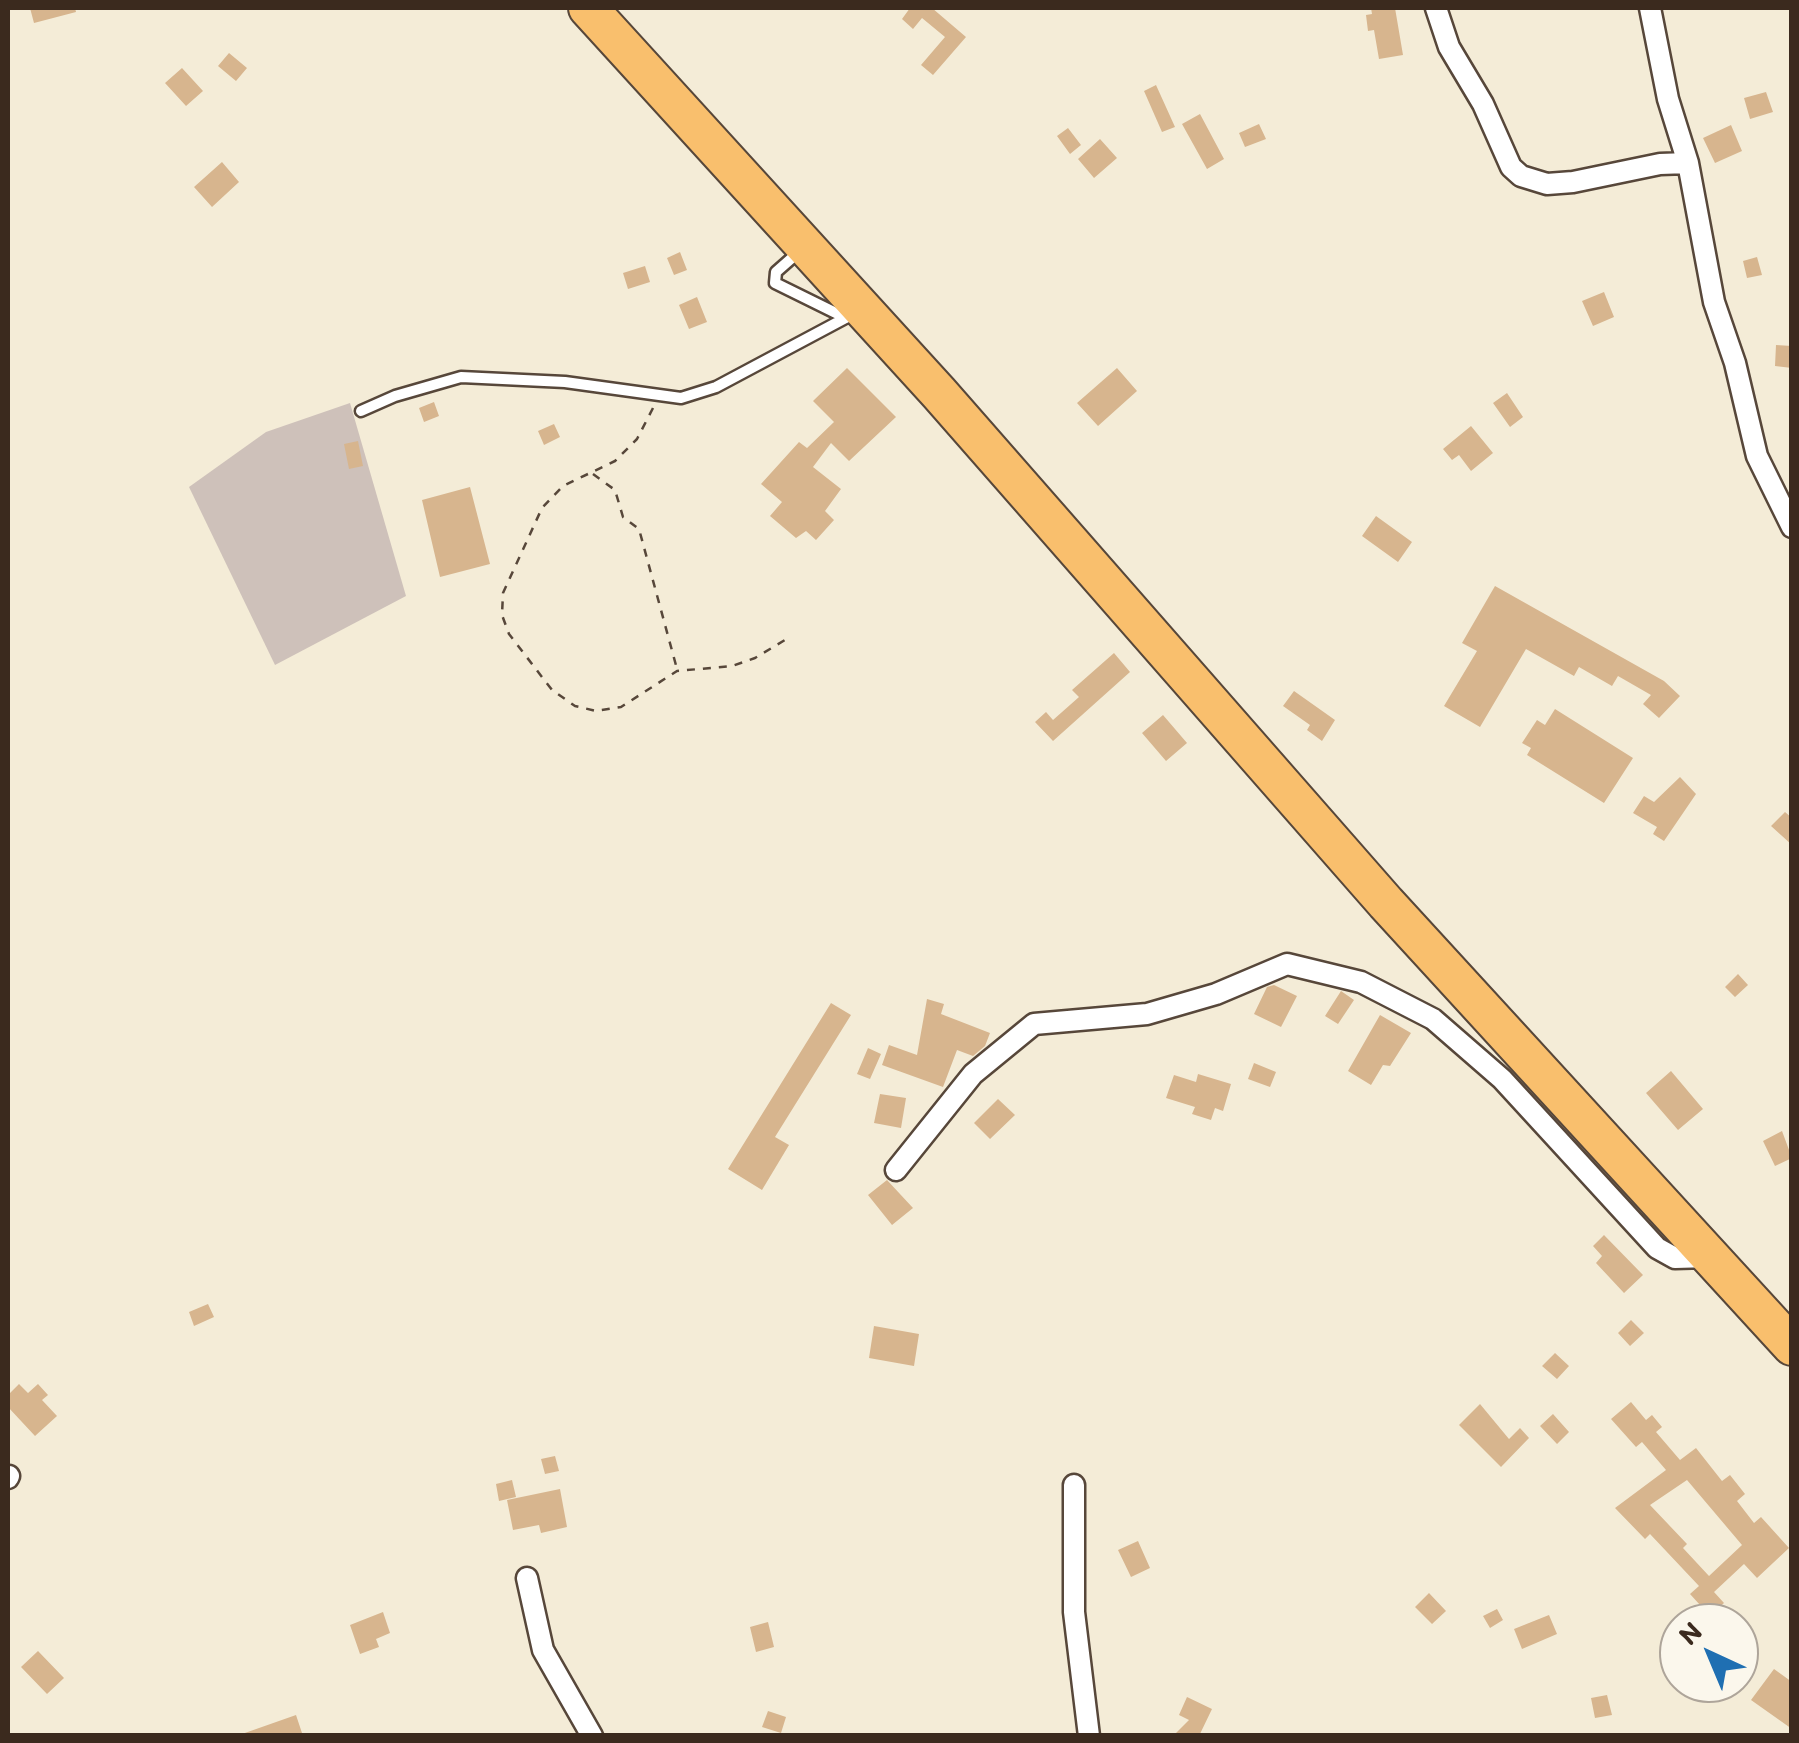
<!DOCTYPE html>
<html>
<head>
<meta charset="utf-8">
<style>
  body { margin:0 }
  #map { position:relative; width:1799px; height:1743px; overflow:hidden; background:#f4ecd7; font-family:Itim,sans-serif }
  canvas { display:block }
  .frame { position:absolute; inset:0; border:10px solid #3b2a1e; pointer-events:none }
  .north { position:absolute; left:1659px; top:1603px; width:100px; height:100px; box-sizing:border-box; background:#fbf7ec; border:2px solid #aea59a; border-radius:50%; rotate:316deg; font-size:28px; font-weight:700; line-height:40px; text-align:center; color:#3b2a1e }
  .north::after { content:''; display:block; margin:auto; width:35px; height:45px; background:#1f6fb2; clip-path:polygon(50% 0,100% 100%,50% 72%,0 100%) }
</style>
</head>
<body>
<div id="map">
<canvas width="1799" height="1743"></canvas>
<div class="frame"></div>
<div class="north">N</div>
</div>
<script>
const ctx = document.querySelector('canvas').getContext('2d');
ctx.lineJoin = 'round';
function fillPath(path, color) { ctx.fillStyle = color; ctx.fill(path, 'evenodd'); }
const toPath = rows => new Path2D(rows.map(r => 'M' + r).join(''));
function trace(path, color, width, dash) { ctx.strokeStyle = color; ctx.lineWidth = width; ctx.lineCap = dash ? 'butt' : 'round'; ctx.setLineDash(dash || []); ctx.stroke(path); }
fillPath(toPath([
  [350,403,406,596,275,665,189,487,266,432]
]), '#cec1ba');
fillPath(toPath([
  [30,8,75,8,76,12,34,23],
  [910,8,932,8,966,37,933,75,921,65,945,37,922,18,913,29,902,19],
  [1371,8,1395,8,1403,55,1379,59,1374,30,1368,31,1366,15,1372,14],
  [229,53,247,68,236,81,218,66],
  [182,68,203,91,186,106,165,83],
  [1156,85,1175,127,1162,132,1144,91],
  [1766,92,1773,112,1750,119,1744,98],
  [1200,114,1224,159,1207,169,1182,124],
  [1259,124,1266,139,1245,147,1239,133],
  [1731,125,1742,151,1715,163,1703,138],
  [1068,128,1081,145,1070,154,1057,136],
  [1100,139,1117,158,1094,178,1078,159],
  [222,162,239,182,212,207,194,187],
  [680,252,687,270,674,275,667,258],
  [1757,257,1762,275,1747,278,1743,261],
  [645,266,650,282,628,289,623,273],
  [1604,292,1614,317,1593,326,1582,301],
  [697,297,707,322,689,329,679,305],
  [1776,345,1792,346,1792,368,1775,366],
  [847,368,896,417,849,461,831,443,813,467,841,489,825,511,834,520,816,540,806,531,796,538,770,516,782,502,761,484,799,442,807,448,834,422,813,401],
  [1117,368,1137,391,1098,426,1077,403],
  [1507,393,1523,417,1510,427,1493,403],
  [434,402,439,416,424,422,419,408],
  [554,424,560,437,544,445,538,431],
  [1471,426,1493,453,1471,471,1459,455,1452,460,1443,449],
  [358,441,363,466,349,469,344,444],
  [470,487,490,564,440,577,422,500],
  [1376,516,1412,542,1398,562,1362,536],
  [1495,586,1664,681,1680,696,1659,718,1643,704,1651,695,1618,676,1612,686,1579,667,1574,676,1526,649,1480,727,1444,706,1477,651,1462,643],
  [1114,653,1130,672,1053,741,1035,722,1046,712,1053,720,1079,697,1072,690],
  [1294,691,1335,720,1322,741,1307,730,1310,725,1283,706],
  [1555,709,1633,758,1604,803,1527,755,1531,748,1522,743,1537,720,1545,725],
  [1163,715,1187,743,1166,761,1142,733],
  [1680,777,1696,794,1664,841,1653,834,1657,827,1633,813,1644,796,1654,802],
  [1785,812,1792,818,1792,845,1771,826],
  [1738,974,1748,985,1735,997,1725,987],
  [1274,985,1297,996,1281,1027,1254,1014,1267,987],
  [1341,991,1354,1000,1338,1024,1325,1016],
  [927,999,944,1004,941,1014,990,1033,985,1046,973,1056,957,1050,943,1087,882,1065,889,1045,917,1055],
  [831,1003,851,1015,775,1137,789,1145,762,1190,728,1169],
  [1380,1015,1411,1033,1390,1066,1383,1065,1371,1085,1348,1071],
  [868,1048,881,1054,870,1079,857,1074],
  [1254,1063,1276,1072,1270,1087,1248,1079],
  [1671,1071,1703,1109,1678,1130,1646,1093],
  [1198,1074,1231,1084,1223,1111,1215,1108,1211,1120,1192,1114,1195,1107,1166,1098,1174,1075,1196,1082],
  [880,1094,906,1098,901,1128,874,1123],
  [998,1099,1015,1115,990,1139,974,1123],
  [1782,1131,1792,1158,1775,1166,1763,1141],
  [887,1180,913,1208,892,1225,868,1195],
  [1604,1235,1643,1275,1624,1293,1596,1263,1602,1256,1593,1246],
  [208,1304,214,1317,194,1326,189,1312],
  [1631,1320,1644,1333,1630,1346,1618,1333],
  [874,1326,919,1334,914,1366,869,1358],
  [1555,1353,1569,1366,1557,1379,1542,1366],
  [19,1384,28,1393,38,1384,48,1395,42,1400,57,1416,35,1436,8,1407,8,1395],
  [1631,1402,1646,1420,1652,1415,1662,1427,1656,1432,1680,1460,1696,1448,1722,1481,1730,1475,1745,1494,1737,1501,1754,1523,1761,1517,1789,1548,1757,1578,1744,1564,1714,1592,1724,1603,1710,1616,1690,1594,1699,1586,1650,1534,1645,1539,1615,1508,1666,1470,1642,1442,1636,1447,1611,1419],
  [1687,1480,1742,1545,1709,1576,1683,1548,1687,1544,1650,1505],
  [1480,1404,1509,1439,1520,1428,1529,1438,1501,1467,1459,1425],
  [1553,1414,1569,1432,1557,1444,1540,1426],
  [555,1456,559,1471,545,1474,541,1459],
  [512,1480,516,1497,499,1501,496,1484],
  [560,1489,567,1527,541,1533,539,1525,513,1530,507,1500],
  [1138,1541,1150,1568,1131,1577,1118,1550],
  [1429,1593,1446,1611,1432,1624,1415,1607],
  [1497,1609,1503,1620,1490,1628,1483,1616],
  [383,1612,390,1633,376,1639,379,1647,360,1654,350,1625],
  [1549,1615,1557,1634,1522,1649,1514,1629],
  [768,1622,774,1647,756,1652,750,1627],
  [38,1651,64,1678,47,1694,21,1667],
  [1774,1669,1792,1682,1792,1729,1751,1700],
  [1607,1695,1612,1715,1595,1718,1591,1698],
  [1187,1697,1212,1709,1199,1736,1173,1736,1189,1720,1179,1715],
  [768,1711,786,1717,781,1733,762,1727],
  [296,1715,303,1736,243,1736,242,1734]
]), '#d7b58e');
const lane = toPath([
  [801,250,776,272,775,283,846,318],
  [361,411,395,396,461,377,565,382,681,398,716,387,853,314]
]);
const street = toPath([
  [1436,8,1449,47,1483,104,1511,167,1521,176,1547,184,1573,182,1660,164,1688,163],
  [1650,8,1668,99,1688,163,1714,302,1735,363,1757,456,1792,527],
  [896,1170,973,1074,1034,1024,1147,1014,1216,994,1287,964,1361,982,1433,1019,1502,1079,1657,1248,1675,1258,1709,1257],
  [8,1478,9,1476],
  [1074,1485,1074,1612,1089,1736],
  [527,1578,543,1650,592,1736]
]);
const highway = toPath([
  [588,8,939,393,1386,903,1792,1346]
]);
trace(lane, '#57473a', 15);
trace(street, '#57473a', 25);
trace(highway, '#57473a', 42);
trace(toPath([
  [653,408,637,439,615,461,563,486,542,508,503,593,502,615,509,634,552,690,575,706,596,711,621,707,677,671,732,666,755,658,790,637],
  [593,474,615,490,623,517,639,529,677,669]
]), '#57473a', 2.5, [8, 8]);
trace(lane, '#fff', 10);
trace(street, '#fff', 20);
trace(highway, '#f9bf6d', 38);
</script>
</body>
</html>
